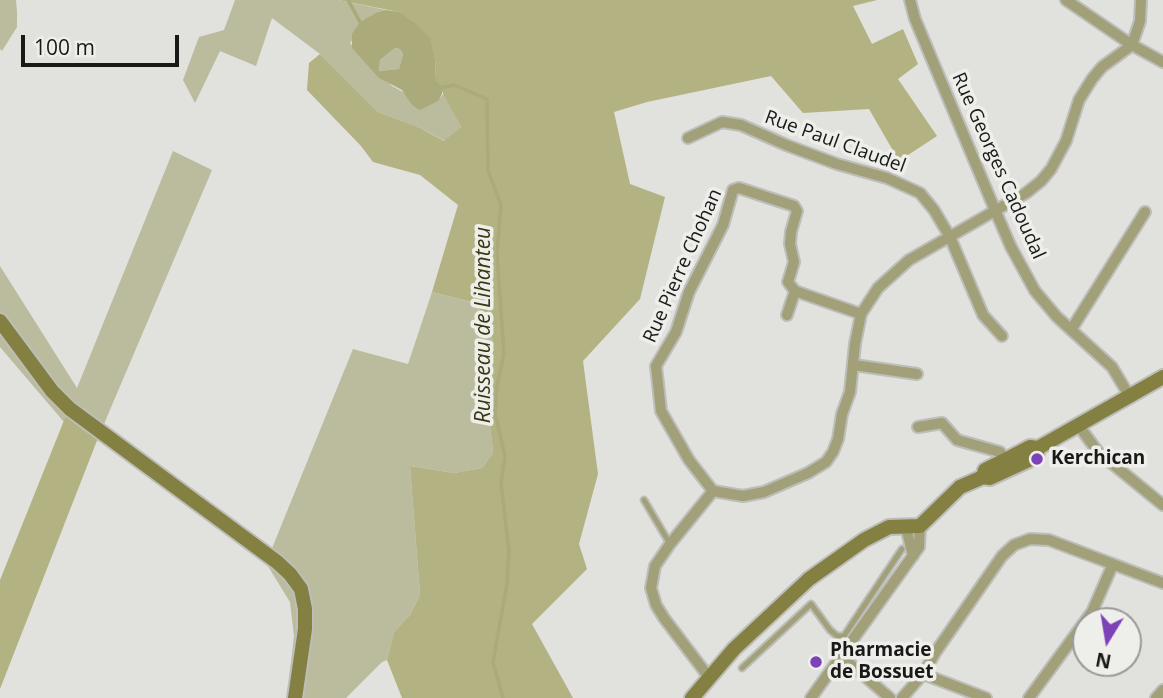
<!DOCTYPE html>
<html>
<head>
<meta charset="utf-8">
<style>
  body { margin:0 }
  #map { position:relative; width:1163px; height:698px; overflow:hidden; background:#e1e1de; font-family:"Open Sans",sans-serif }
  canvas { display:block }
  .north { position:absolute; left:1072px; top:607px; width:70px; height:70px; box-sizing:border-box; background:#eeeeeb; border:2px solid #999997; border-radius:50%; rotate:191deg; font-size:19px; font-weight:700; line-height:28px; text-align:center; color:#191918 }
  .north::after { content:''; display:block; margin:auto; width:24px; height:32px; background:#7d42b8; clip-path:polygon(50% 0,100% 100%,50% 72%,0 100%) }
  .scale { position:absolute; left:21px; top:35px; width:158px; height:32px; box-sizing:border-box; border:4px solid #191918; border-top:0; padding-left:9px; font-size:21px; line-height:24px; white-space:nowrap; color:#191918; -webkit-text-stroke:5px #eeeeeb; paint-order:stroke }
</style>
</head>
<body>
<div id="map">
<canvas width="1163" height="698"></canvas>
<div class="north">N</div>
<div class="scale">100 m</div>
</div>
<script>
const ctx = document.querySelector('canvas').getContext('2d');
ctx.lineJoin = 'round';
function fillPath(path, color) { ctx.fillStyle = color; ctx.fill(path, 'evenodd'); }
const toPath = rows => new Path2D(rows.map(r => 'M' + r).join(''));
function trace(path, color, width, dash) { ctx.strokeStyle = color; ctx.lineWidth = width; ctx.lineCap = dash ? 'butt' : 'round'; ctx.setLineDash(dash || []); ctx.stroke(path); }
function write(font, color, halo, rows, align = 'center') {
  ctx.font = font + ' "Open Sans",sans-serif'; ctx.lineWidth = 7; ctx.setLineDash([]); ctx.textBaseline = 'middle'; ctx.strokeStyle = halo; ctx.fillStyle = color; for (const [text, x, y, turn = 0] of rows) {
    ctx.save(); ctx.translate(x, y); ctx.rotate((+turn || 0) * Math.PI / 180); ctx.textAlign = isNaN(turn) ? turn : align; if (halo) ctx.strokeText(text, 0, 0); ctx.fillText(text, 0, 0); ctx.restore();
  }
}
fillPath(toPath([
  [0,0,16,0,17,12,17,27,2,51,0,49],
  [235,0,338,0,386,10,378,12,350,43,392,86,407,94,412,105,441,97,444,93,461,127,445,141,418,127,378,112,320,54,272,18,256,66,220,51,195,103,183,80,199,37,224,30],
  [395,48,400,49,403,54,399,69,379,71,380,60],
  [173,151,212,170,98,438,67,414,64,422,0,347,0,266,77,388],
  [432,292,470,302,485,315,493,341,490,424,493,453,482,468,454,473,410,466,420,595,410,615,394,632,387,660,382,662,346,698,287,698,294,636,290,602,266,563,353,349,408,364]
]), '#bbbb9e');
fillPath(toPath([
  [338,0,877,0,853,6,872,44,903,29,918,64,898,79,937,136,899,161,869,109,803,113,771,76,647,102,614,112,630,184,665,197,640,299,583,361,598,474,579,544,587,569,532,624,573,698,402,698,387,660,394,632,410,615,420,595,410,466,454,473,482,468,493,453,490,424,493,341,485,315,471,302,432,292,458,205,420,175,373,162,361,146,307,90,309,63,320,54,378,112,418,127,444,141,461,127,436,80,435,59,431,45,399,12],
  [67,413,98,438,0,689,0,580]
]), '#b3b282');
fillPath(toPath([
  [386,10,399,12,416,24,430,38,435,59,436,80,442,88,442,94,438,101,420,110,412,105,402,90,379,78,352,48,352,34,360,22,378,12],
  [395,48,400,49,403,54,399,69,379,71,380,60]
]), '#abaa7a');
trace(toPath([
  [348,0,360,22,364,24],
  [439,88,454,85,487,99,488,171,501,205,497,254,504,354,497,386,495,413,505,456,501,484,509,551,507,584,493,662,503,698]
]), '#abaa7a', 3.5);
const service = toPath([
  [644,500,670,544],
  [742,668,811,604,830,630,837,636,844,636,902,549]
]);
const minor = toPath([
  [910,0,915,19,995,210,1011,247,1035,291,1057,317,1112,367,1130,397],
  [1066,0,1132,45,1163,62],
  [688,138,722,122,741,125,786,145,837,164,887,178,920,193,934,210,950,237,983,315,1002,336],
  [795,291,861,314],
  [1071,330,1145,212],
  [854,365,917,374],
  [1079,426,1098,452,1163,505],
  [918,427,942,423,957,440,1000,452,1007,464],
  [713,491,689,460,661,411,656,366,676,332,689,292,723,225,733,190,739,188,794,206,797,211,791,232,790,244,794,262,788,282,795,291,787,315],
  [906,527,913,556],
  [841,656,890,698],
  [923,674,986,698],
  [708,676,664,618,656,605,651,588,655,566,670,544,713,491,743,496,764,492,808,473,826,462,833,452,838,439,842,414,850,392,855,344,861,314,878,288,909,260,1026,193,1041,181,1051,169,1066,141,1079,100,1092,79,1102,67,1132,45,1140,21,1141,0],
  [811,698,919,547,920,526],
  [902,698,923,674,935,653,1002,556,1014,545,1030,539,1049,540,1163,583],
  [1029,698,1092,612,1113,564],
  [1156,698,1163,690]
]);
const secondary = toPath([
  [0,321,52,391,70,409,277,562,290,574,301,589,305,609,305,629,295,698],
  [983,477,985,470,1005,460,1030,447,1038,448,1163,377],
  [692,698,734,649,809,579,864,540,889,527,920,526,960,487,983,477,990,478,1029,460,1037,453,1038,448]
]);
trace(service, '#bdbdba', 9);
trace(minor, '#bdbdba', 14);
trace(secondary, '#bdbdba', 18);
trace(service, '#a1a078', 5);
trace(minor, '#a1a078', 10);
trace(secondary, '#838041', 14);
for (const [x, y, r, color] of [
  [1037,459,7,"#7d42b8"],
  [816,662,7,"#7d42b8"]
]) { const dot = new Path2D(); dot.arc(x, y, r, 0, 2 * Math.PI); ctx.fillStyle = color; ctx.fill(dot); trace(dot, '#eeeeeb', 2.5); }
write('19px', '#191918', '#eeeeeb', [
  ["Rue Paul Claudel",835,142,20],
  ["Rue Georges Cadoudal",998,166,66],
  ["Rue Pierre Chohan",683,266,-66]
]);
write('bold 19px', '#191918', '#eeeeeb', [
  ["Kerchican",1051,459],
  ["Pharmacie",830,651],
  ["de Bossuet",830,673]
], 'left');
write('italic 21px', '#393710', '#eeeeeb', [
  ["Ruisseau de Lihanteu",484,325,-90]
]);
</script>
</body>
</html>
